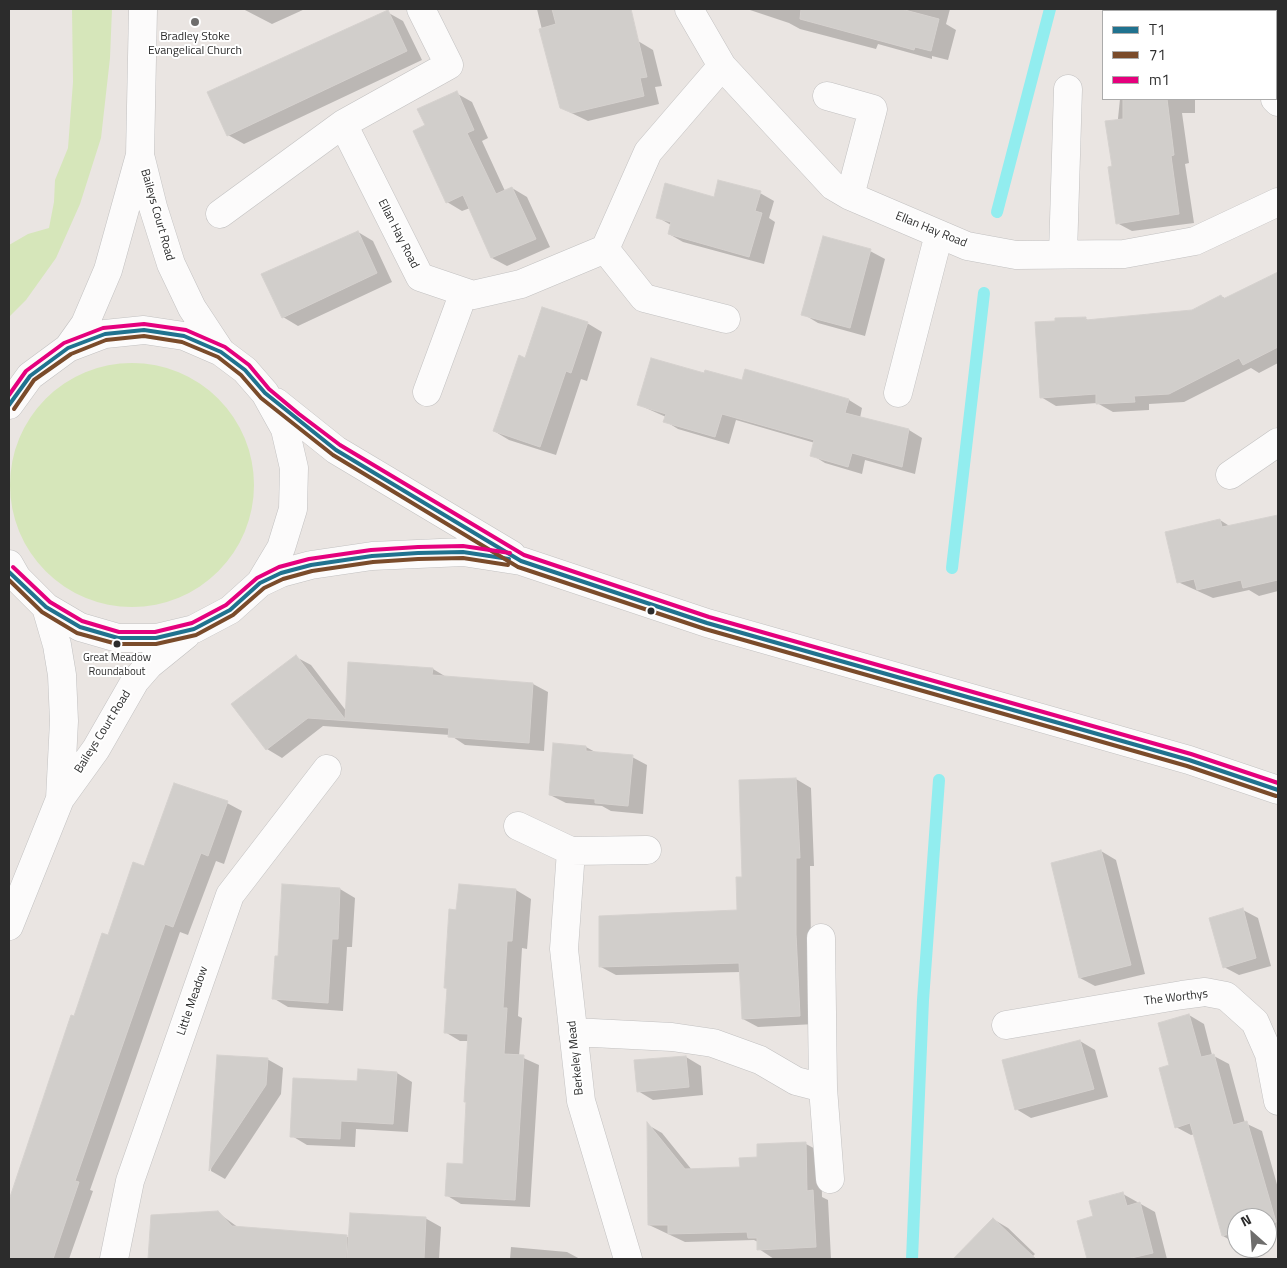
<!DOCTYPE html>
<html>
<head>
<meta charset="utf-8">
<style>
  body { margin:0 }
  #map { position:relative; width:1287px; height:1268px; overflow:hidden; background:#eae5e2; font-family:"Titillium Web",sans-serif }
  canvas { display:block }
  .frame { position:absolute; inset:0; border:10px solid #2c2c2c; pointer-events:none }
  .legend { position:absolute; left:1102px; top:10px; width:175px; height:90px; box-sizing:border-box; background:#fff; border:1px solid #ababab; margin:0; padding:6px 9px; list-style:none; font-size:15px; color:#2c2c2c }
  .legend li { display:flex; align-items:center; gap:10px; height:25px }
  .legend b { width:25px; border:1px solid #ababab }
  .north { position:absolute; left:1227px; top:1208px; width:50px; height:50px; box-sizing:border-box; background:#fff; border:1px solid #ababab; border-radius:50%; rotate:334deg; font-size:14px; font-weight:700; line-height:20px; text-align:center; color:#2c2c2c }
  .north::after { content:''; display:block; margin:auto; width:18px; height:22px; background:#6e6d6c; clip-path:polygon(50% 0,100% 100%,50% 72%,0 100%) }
</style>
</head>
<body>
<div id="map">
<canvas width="1287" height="1268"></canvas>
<div class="frame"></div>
<ul class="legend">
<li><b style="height:6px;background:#20728f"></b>T1</li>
<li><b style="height:6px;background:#7a4b2a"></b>71</li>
<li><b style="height:6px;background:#e5007d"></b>m1</li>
</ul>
<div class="north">N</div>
</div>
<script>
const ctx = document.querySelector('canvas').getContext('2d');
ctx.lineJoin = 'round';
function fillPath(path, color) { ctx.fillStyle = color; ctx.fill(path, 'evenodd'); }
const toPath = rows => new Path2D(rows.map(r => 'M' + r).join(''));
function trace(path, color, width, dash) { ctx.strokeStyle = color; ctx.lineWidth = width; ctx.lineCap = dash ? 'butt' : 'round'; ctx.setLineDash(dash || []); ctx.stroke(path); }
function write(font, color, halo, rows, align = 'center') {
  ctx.font = font + ' "Titillium Web",sans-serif'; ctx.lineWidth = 4; ctx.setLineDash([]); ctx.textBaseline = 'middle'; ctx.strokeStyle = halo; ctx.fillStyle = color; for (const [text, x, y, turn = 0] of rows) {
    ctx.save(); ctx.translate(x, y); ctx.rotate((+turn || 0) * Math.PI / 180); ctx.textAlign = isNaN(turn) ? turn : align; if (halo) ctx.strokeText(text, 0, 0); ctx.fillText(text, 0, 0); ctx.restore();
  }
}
fillPath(toPath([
  [72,9,112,9,110,58,101,138,80,204,56,258,26,300,9,317,9,245,28,234,49,228,54,202,55,180,68,148,73,82],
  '10 485a122 122 0 1 1 244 0a122 122 0 1 1-244 0Z'
]), '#d6e6ba');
fillPath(toPath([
  [243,9,305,9,272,24],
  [537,9,627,9,635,42,638,41,653,50,662,86,655,87,659,104,588,121,561,108],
  [747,9,950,9,946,24,956,30,948,60,932,56,932,59,878,44,876,49,800,29,789,23],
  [1255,9,1278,9,1278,43,1276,42,1276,11,1261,11],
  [387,12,403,21,422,60,244,144,228,135],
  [456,93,472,102,488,138,482,141,505,191,512,188,527,197,550,247,507,266,492,258,470,208,462,211,447,202,426,126],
  [1120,99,1195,99,1195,113,1182,113,1189,163,1185,164,1194,223,1132,231,1117,223,1113,167],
  [760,193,774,201,769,218,775,222,764,264,683,242,669,234,671,225,657,217,715,198],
  [358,232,373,241,392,282,298,326,283,317],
  [870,251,885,259,865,336,818,323,803,314],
  [1277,274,1278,363,1259,373,1251,368,1184,402,1149,404,1149,410,1113,412,1097,403,1056,406,1041,397,1085,318,1089,321,1192,311,1221,296,1226,299],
  [587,323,602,332,587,381,581,379,556,455,509,440,494,431,526,359],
  [705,375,849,400,862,408,860,418,909,430,922,438,915,474,865,460,862,474,825,463,812,455,815,443,736,420,729,444,678,429,665,421,666,417,639,405],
  [1278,517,1278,591,1259,596,1249,590,1213,598,1178,582,1220,520,1231,527],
  [296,657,311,665,347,712,433,669,448,678,533,684,548,692,544,751,465,745,450,735,323,726,282,758,267,749,233,705],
  [586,747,597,753,632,757,647,765,643,814,611,811,602,806,566,803,550,795],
  [796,779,811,788,814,866,810,866,811,944,815,1024,758,1027,743,1019,741,972,616,975,601,967,738,911,744,878],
  [227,803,242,811,224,864,216,861,188,935,180,932,90,1190,93,1191,69,1259,9,1259,9,1231,34,1215,75,1018,109,936,145,868],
  [1101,851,1116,860,1145,974,1095,986,1080,978],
  [283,886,340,889,355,898,352,947,347,947,343,1011,288,1007,273,998,279,958],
  [460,886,516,890,531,899,527,949,522,948,518,1016,522,1018,519,1056,539,1065,530,1207,461,1204,446,1195,464,1165,469,1041,460,1041,445,1032,448,989,445,988],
  [1243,910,1258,918,1271,966,1239,975,1224,967],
  [1189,1015,1204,1024,1212,1055,1229,1064,1245,1123,1262,1131,1278,1188,1278,1234,1267,1237,1267,1218,1237,1218,1237,1244,1223,1236,1195,1134,1191,1135,1176,1127,1170,1066],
  [1080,1041,1095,1050,1108,1097,1031,1118,1016,1109],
  [218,1056,267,1059,283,1068,281,1094,225,1179,211,1171],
  [686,1057,701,1066,703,1095,653,1100,638,1091],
  [397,1073,412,1082,408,1132,356,1129,355,1147,307,1145,292,1136,358,1082],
  [648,1125,662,1133,692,1170,741,1168,759,1158,806,1144,821,1152,822,1197,828,1200,831,1259,774,1259,759,1249,758,1242,754,1240,685,1242,649,1225],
  [1123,1194,1155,1212,1167,1259,1088,1259,1078,1222,1094,1217],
  [217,1212,239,1228,349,1237,425,1218,441,1227,439,1259,149,1259,152,1216],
  [993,1219,1008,1228,1035,1254,1030,1259,955,1259],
  [511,1247,567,1252,580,1259,510,1259]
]), '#0003');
trace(toPath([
  [997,212,1050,9],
  [952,568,984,293],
  [912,1259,923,1000,939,780]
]), '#92edef', 12);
const building = toPath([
  [552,9,631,9,647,77,640,78,644,96,572,113,560,108,539,29,556,24,552,9],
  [801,9,901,9,939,19,931,51,915,47,914,50,800,19,801,9],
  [388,10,407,51,227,136,207,92,388,10],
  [457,91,474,130,467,133,496,194,512,187,536,239,491,258,463,195,446,203,413,131,425,125,417,109,457,91],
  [1123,99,1167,99,1174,155,1171,156,1179,214,1116,224,1108,167,1112,166,1105,121,1123,119,1123,99],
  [718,180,761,191,755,211,762,213,749,257,668,234,671,222,656,218,665,183,714,197,718,180],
  [358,231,377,273,282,318,261,274,358,231],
  [823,236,871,249,850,328,801,315,823,236],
  [1278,272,1278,347,1243,365,1239,358,1169,394,1134,396,1135,402,1096,404,1096,394,1040,398,1035,322,1055,321,1055,318,1086,317,1086,320,1192,310,1221,295,1223,299,1278,272],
  [542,307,588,322,571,373,566,371,540,447,493,431,519,355,525,358,542,307],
  [651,358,704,373,705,370,742,380,745,369,849,399,845,413,909,429,902,467,852,453,848,467,810,456,814,440,722,414,715,437,663,422,666,414,637,405,651,358],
  [1278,515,1278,580,1243,588,1241,580,1197,590,1194,579,1177,583,1165,532,1220,519,1222,527,1278,515],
  [296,655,345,719,348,662,433,668,432,675,533,683,529,743,448,737,449,728,308,718,266,750,231,704,296,655],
  [553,743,586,746,586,751,633,755,628,806,595,803,595,799,549,795,553,743],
  [796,778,800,858,796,858,796,934,800,1016,742,1019,739,963,599,967,599,916,737,910,736,877,742,877,739,780,796,778],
  [174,783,228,801,208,856,201,853,173,927,165,924,75,1181,79,1182,53,1259,9,1259,9,1200,71,1015,74,1016,102,933,108,935,133,862,144,866,174,783],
  [1101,850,1131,965,1079,978,1051,863,1101,850],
  [282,884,340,888,338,939,332,939,328,1003,272,999,275,956,278,956,282,884],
  [459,884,516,889,512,941,507,941,503,1008,507,1008,504,1054,524,1055,515,1200,445,1196,447,1163,463,1164,466,1102,464,1102,468,1034,444,1033,447,988,444,988,449,909,456,910,459,884],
  [1243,908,1256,958,1223,968,1209,918,1243,908],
  [1189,1014,1201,1057,1214,1054,1233,1125,1247,1121,1276,1222,1267,1225,1267,1218,1237,1218,1237,1232,1222,1236,1190,1123,1175,1128,1159,1068,1169,1065,1158,1023,1189,1014],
  [1080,1040,1094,1089,1015,1110,1002,1060,1080,1040],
  [217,1055,268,1058,266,1085,209,1171,217,1055],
  [686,1056,689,1087,637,1092,634,1060,686,1056],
  [358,1069,397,1072,393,1124,341,1121,340,1139,290,1137,293,1078,357,1081,358,1069],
  [647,1122,685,1169,740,1167,739,1158,757,1157,757,1144,806,1142,807,1191,813,1190,816,1247,757,1250,757,1238,748,1238,747,1232,668,1234,668,1225,648,1225,647,1122],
  [1123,1192,1127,1206,1140,1202,1153,1253,1127,1259,1087,1259,1077,1221,1093,1216,1089,1201,1123,1192],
  [218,1211,232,1226,347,1235,346,1259,148,1259,151,1215,218,1211],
  [350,1213,426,1217,424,1259,347,1259,350,1213],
  [993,1218,1036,1259,953,1259,993,1218]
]);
fillPath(building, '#d1cecb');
trace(building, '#d5d1ce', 1);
const minor = toPath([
  [689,9,722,66,833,186,850,196,967,246,1016,255,1124,254,1195,241,1278,202],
  [827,96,873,109,850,196],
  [1275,99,1278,102],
  [343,124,420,277,473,295,521,284,605,249,648,152,722,66],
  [141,159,153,207,171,264,192,308,221,352],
  [220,214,343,124,449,65,421,9],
  [605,249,644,298,726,319],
  [1063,254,1068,89],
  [68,348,85,324,108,270,140,155,143,9],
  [427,392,464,292],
  [898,393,939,234],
  [276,402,336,450,512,555],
  [9,405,30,376,68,348,105,334,144,330,184,336,221,352,245,370,265,393,285,429,294,468,293,509,281,548,260,583,230,610,194,629,156,638,118,638,80,627,46,607,17,578,9,564],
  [1230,475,1278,442],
  [260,583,281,573,311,565,372,556,463,552,521,561,707,623,1189,760,1278,790],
  [46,607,57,645,62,675,64,721,60,799],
  [518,826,571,851,647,850],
  [571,851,564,949,581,1101,628,1259],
  [9,926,60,799,96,749,135,681,149,665,186,635],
  [1006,1025,1182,995,1205,992,1226,996,1255,1022,1269,1054,1278,1101],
  [573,1032,672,1037,713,1043,760,1060,796,1081,823,1088,821,938],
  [823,1088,830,1179],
  [114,1259,130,1181,230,895,327,769]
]);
trace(minor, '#c2c1c1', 29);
trace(minor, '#fcfbfb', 28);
trace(toPath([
  [9,405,30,376,68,348,105,334,144,330,184,336,221,352,245,370,265,393,336,450,521,561,707,623,1189,760,1278,790],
  [9,572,46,607,80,627,118,638,156,638,194,629,230,610,260,583,281,573,311,565,372,556,418,553,463,552,509,559]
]), '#20728f', 4);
trace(toPath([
  [14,409,34,380,71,354,106,340,144,336,182,342,218,357,241,375,261,398,333,455,518,567,705,629,1187,766,1276,796],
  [9,580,42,612,77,633,117,644,156,644,196,635,233,615,264,588,283,579,312,571,373,562,418,559,463,558,508,565]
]), '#7a4b2a', 4);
trace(toPath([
  [9,395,26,371,64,343,103,328,144,324,186,330,225,347,249,365,269,389,299,414,340,445,524,555,709,617,1191,754,1278,783],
  [13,567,50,602,82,621,119,632,155,632,192,623,226,605,257,578,279,567,309,559,371,550,418,547,463,546,510,553]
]), '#e5007d', 4);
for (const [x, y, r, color] of [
  [195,22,5,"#6e6d6c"],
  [651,611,4.5,"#2c2c2c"],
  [117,644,4.5,"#2c2c2c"]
]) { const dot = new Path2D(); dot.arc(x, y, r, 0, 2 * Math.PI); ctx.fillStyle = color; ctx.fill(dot); trace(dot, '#fff', 2); }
write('11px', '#2c2c2c', '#fff', [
  ["Great Meadow",117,658],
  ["Roundabout",117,672]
]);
write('12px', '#2c2c2c', '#fff', [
  ["Bradley Stoke",195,37],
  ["Evangelical Church",195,51]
]);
write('12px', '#2c2c2c', '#fff', [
  ["Baileys Court Road",157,215,74],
  ["Ellan Hay Road",931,230,22],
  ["Ellan Hay Road",398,234,63],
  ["Baileys Court Road",103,732,-58],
  ["The Worthys",1176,998,-7],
  ["Little Meadow",193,1001,-71],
  ["Berkeley Mead",576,1058,-96]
]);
</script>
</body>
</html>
